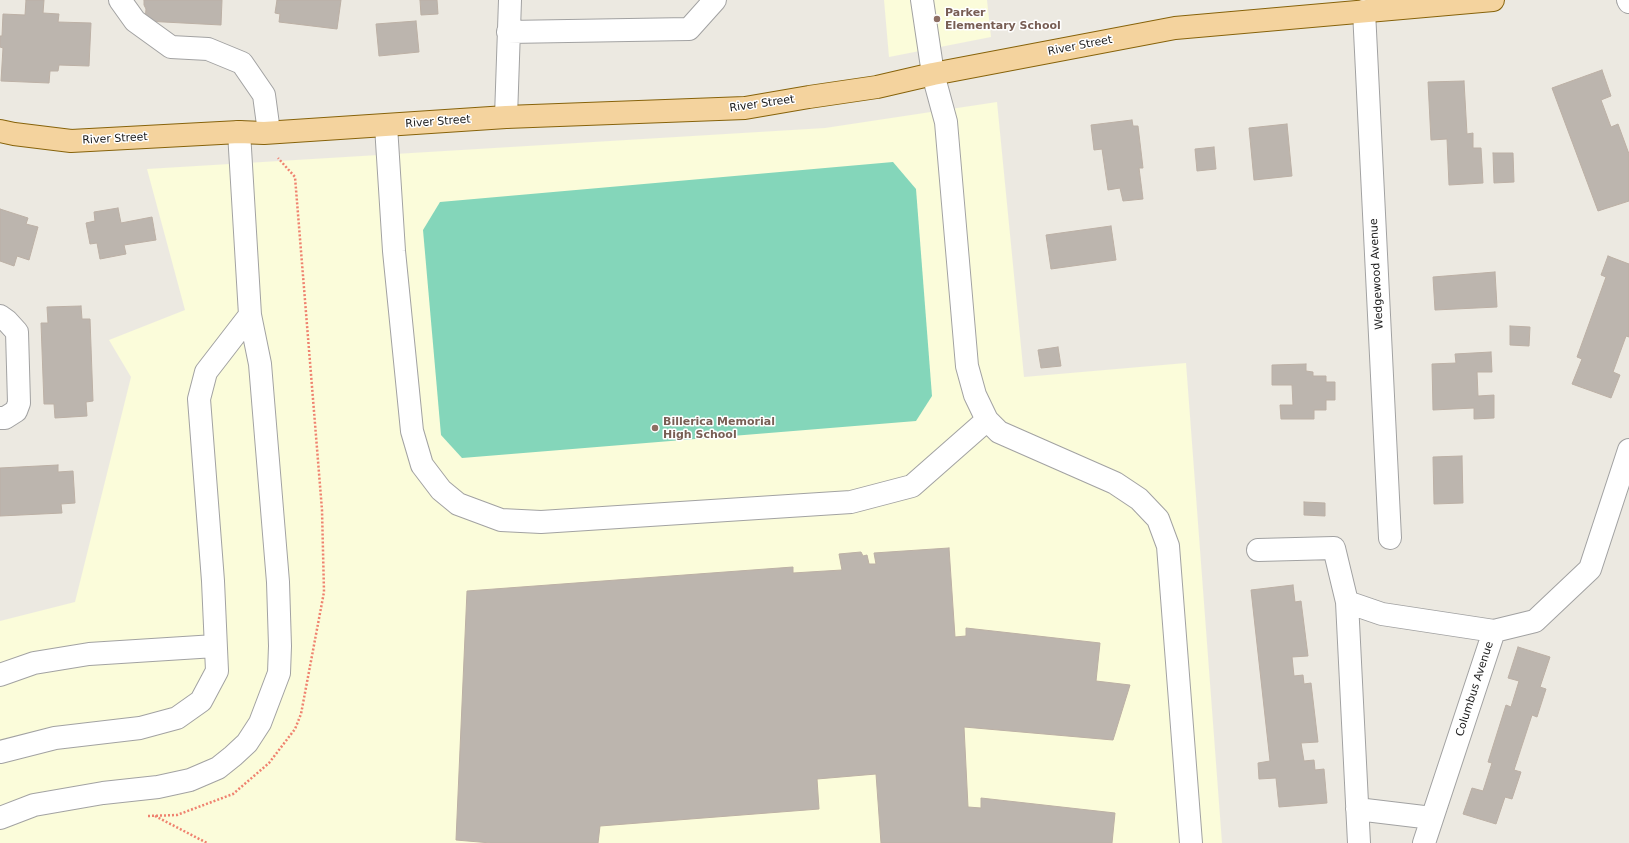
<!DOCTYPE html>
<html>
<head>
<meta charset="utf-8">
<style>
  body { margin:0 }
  canvas { display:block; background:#ece9e1 }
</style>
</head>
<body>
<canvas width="1629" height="843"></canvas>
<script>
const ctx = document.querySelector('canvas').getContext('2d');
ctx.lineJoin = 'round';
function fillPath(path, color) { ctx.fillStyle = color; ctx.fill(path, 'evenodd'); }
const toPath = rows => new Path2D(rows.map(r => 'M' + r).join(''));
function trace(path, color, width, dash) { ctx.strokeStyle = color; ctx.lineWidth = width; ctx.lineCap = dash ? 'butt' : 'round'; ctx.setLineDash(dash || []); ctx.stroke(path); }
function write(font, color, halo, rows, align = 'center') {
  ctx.font = font + ' "DejaVu Sans",sans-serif'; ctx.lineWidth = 3; ctx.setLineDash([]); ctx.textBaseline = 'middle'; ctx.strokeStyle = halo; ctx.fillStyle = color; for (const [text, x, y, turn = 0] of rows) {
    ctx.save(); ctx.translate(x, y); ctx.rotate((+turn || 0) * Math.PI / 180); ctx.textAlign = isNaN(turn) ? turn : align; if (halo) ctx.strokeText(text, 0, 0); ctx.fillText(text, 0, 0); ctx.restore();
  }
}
fillPath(toPath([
  [884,0,987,0,991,37,889,57],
  [997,102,1024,377,1186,363,1222,843,0,843,0,621,75,602,131,377,109,340,185,310,147,169,825,128]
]), '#fbfcda');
fillPath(toPath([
  [893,162,916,189,932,396,916,421,462,458,441,435,423,230,440,202]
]), '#84d6ba');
const building = toPath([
  [26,0,44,0,43,13,59,14,58,22,91,23,89,66,59,65,58,71,50,71,49,83,1,81,3,48,0,47,0,36,2,36,3,14,25,15,26,0],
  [144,0,222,0,221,25,145,21,146,9,144,5,144,0],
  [277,0,341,0,337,29,279,22,280,14,275,13,277,0],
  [420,0,437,0,438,14,421,15,420,0],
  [416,21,419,52,379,56,376,24,416,21],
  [1602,70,1611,96,1601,100,1611,127,1618,124,1629,154,1629,201,1598,211,1552,88,1602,70],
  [1464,81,1467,134,1473,133,1473,148,1481,148,1483,183,1449,185,1447,139,1431,140,1428,82,1464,81],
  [1132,120,1133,126,1138,126,1143,168,1139,168,1143,199,1123,201,1120,188,1108,190,1102,149,1094,150,1091,125,1132,120],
  [1287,124,1292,176,1254,180,1249,128,1287,124],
  [1214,147,1216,169,1197,171,1195,149,1214,147],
  [1493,153,1513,153,1514,182,1494,183,1493,153],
  [118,208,121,223,152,217,156,240,124,245,126,254,100,259,97,243,90,244,86,223,95,221,94,212,118,208],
  [0,209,28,218,26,224,38,227,29,260,17,256,14,266,0,261,0,209],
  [1111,226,1116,260,1051,269,1046,235,1111,226],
  [1608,256,1629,264,1629,337,1626,336,1613,372,1620,375,1611,398,1572,384,1582,359,1577,357,1606,277,1601,275,1608,256],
  [1495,272,1497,307,1435,310,1433,277,1495,272],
  [81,306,82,319,90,319,93,401,86,402,87,416,55,418,54,404,44,404,41,323,48,323,47,307,81,306],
  [1510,326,1530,327,1529,346,1510,345,1510,326],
  [1058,347,1061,366,1041,368,1038,350,1058,347],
  [1491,352,1492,372,1477,372,1478,396,1494,395,1494,418,1474,419,1474,408,1433,410,1432,364,1456,363,1455,354,1491,352],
  [1306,364,1306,371,1313,372,1313,376,1326,376,1326,382,1335,382,1335,400,1326,400,1326,410,1314,410,1314,419,1281,419,1280,405,1293,405,1292,385,1272,385,1272,365,1306,364],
  [1462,456,1463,503,1434,504,1433,457,1462,456],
  [58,465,58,472,73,471,75,503,61,504,62,513,0,516,0,468,58,465],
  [1304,502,1325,503,1325,516,1304,515,1304,502],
  [949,548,955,637,966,636,966,628,1100,643,1096,681,1130,685,1113,740,964,727,968,807,981,808,981,798,1115,813,1112,843,881,843,876,774,817,779,819,809,600,826,598,843,491,843,456,840,467,591,793,567,793,573,842,570,839,554,861,552,863,556,867,555,869,564,876,564,874,553,949,548],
  [1293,585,1295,602,1301,601,1308,656,1292,657,1294,676,1303,675,1304,684,1311,683,1318,742,1301,743,1304,761,1314,760,1315,770,1324,769,1327,803,1279,807,1276,778,1259,779,1258,763,1270,761,1251,590,1293,585],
  [1518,647,1550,657,1540,687,1546,689,1537,717,1532,715,1514,770,1521,772,1512,799,1505,797,1496,824,1463,814,1472,788,1483,791,1492,763,1488,762,1506,705,1511,707,1519,681,1508,678,1518,647]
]);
fillPath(building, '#bcb5ae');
trace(building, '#bcb0a5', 1);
const minor = toPath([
  [120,0,135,21,171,47,208,49,242,63,264,95,269,132],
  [922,0,933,74,946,122,967,366,975,395,987,420,999,432,1115,483,1139,499,1158,519,1168,546,1191,843],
  [1628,0,1629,2],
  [1364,11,1390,538],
  [508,32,689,29,715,0],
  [506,117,510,0],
  [386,126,394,251,412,431,422,465,441,490,458,504,501,520,541,522,851,502,912,486,987,420],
  [0,316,7,321,17,332,19,403,16,411,5,418,0,418],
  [1258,550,1334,548,1347,602,1359,843],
  [1347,602,1382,614,1494,631,1535,621,1590,569,1629,450],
  [0,675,34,663,89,654,215,646],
  [0,752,55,738,140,728,177,718,201,701,217,671,213,581,199,399,206,372,250,315,239,132],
  [1357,809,1432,818],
  [0,818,34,805,103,793,158,787,190,780,218,768,233,756,247,743,260,723,279,673,280,646,278,582,260,364,250,315],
  [1424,843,1494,631]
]);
const major = toPath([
  [0,131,14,134,71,141,239,132,264,133,506,117,745,108,809,97,877,87,933,74,1175,28,1493,0]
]);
trace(minor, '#a2a2a2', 24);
trace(major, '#87630b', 24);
trace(toPath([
  [148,816,177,815,233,794,269,763,295,729,301,714,324,592,322,510,295,177,278,158],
  [155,816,207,843]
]), '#ef826f', 2.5, [2, 2]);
trace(minor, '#fff', 22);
trace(major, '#f4d39e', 22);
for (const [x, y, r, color] of [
  [937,19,4,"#8d6e63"],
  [655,428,4,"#8d6e63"]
]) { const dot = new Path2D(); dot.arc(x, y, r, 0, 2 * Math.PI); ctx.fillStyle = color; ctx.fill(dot); trace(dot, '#fff', 1.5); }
write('bold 11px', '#785e54', '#fff', [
  ["Parker",945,13],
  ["Elementary School",945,26],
  ["Billerica Memorial",663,422],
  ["High School",663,435]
], 'left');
write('11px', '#1b1b1b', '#fff', [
  ["River Street",1080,46,-11],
  ["River Street",762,104,-8],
  ["River Street",438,122,-4],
  ["River Street",115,139,-3],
  ["Wedgewood Avenue",1377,274,-93],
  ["Columbus Avenue",1475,689,-72]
]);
</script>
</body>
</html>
